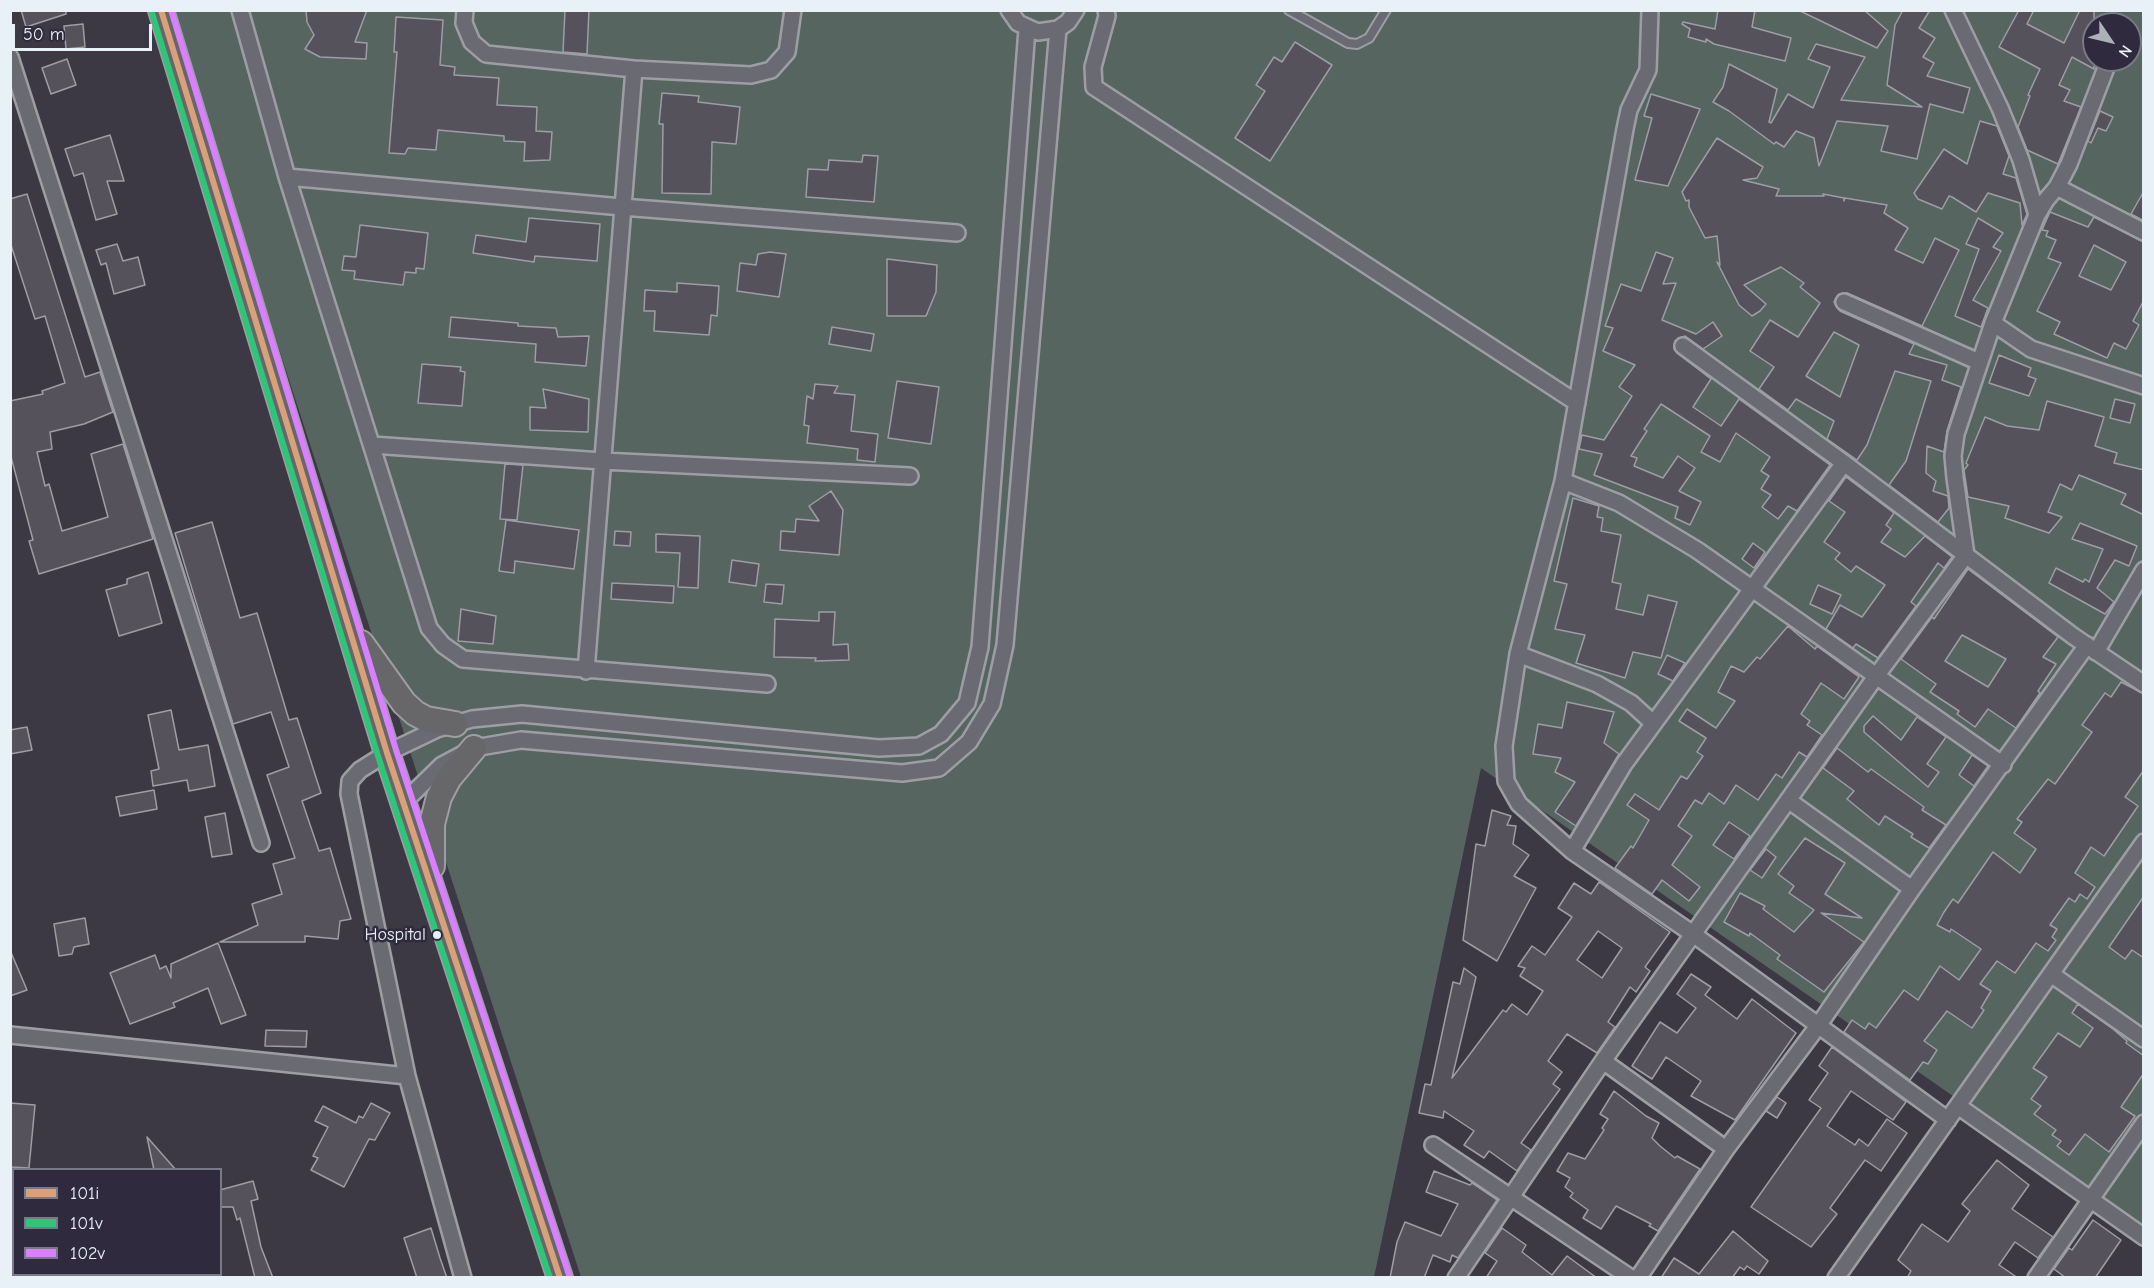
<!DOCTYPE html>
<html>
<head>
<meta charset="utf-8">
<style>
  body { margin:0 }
  #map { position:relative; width:2154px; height:1288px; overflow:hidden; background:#3c3944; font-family:"Comic Neue",sans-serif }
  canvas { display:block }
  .frame { position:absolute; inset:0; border:12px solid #e8f1f8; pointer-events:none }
  .legend { position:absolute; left:12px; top:1168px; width:210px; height:108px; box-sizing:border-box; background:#2f2a3d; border:2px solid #797a88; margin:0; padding:8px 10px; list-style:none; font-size:18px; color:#e8f1f8 }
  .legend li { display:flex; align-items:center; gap:12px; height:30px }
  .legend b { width:30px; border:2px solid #797a88 }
  .north { position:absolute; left:2082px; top:12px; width:60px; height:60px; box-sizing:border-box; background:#2f2a3d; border:2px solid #797a88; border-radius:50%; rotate:125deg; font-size:16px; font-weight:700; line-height:24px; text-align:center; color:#e8f1f8 }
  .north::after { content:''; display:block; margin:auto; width:21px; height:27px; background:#acb1b9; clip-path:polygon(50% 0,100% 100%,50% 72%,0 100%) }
  .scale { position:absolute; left:12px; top:24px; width:140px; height:27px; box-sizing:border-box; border:3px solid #e8f1f8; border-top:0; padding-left:8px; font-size:18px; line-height:21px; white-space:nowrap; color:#e8f1f8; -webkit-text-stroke:4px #2f2a3d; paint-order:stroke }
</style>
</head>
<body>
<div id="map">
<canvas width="2154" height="1288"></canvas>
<div class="frame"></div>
<ul class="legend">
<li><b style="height:8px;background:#d9a179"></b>101i</li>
<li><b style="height:8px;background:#2dc577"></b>101v</li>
<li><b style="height:8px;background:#d880ff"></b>102v</li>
</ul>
<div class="north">N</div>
<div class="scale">50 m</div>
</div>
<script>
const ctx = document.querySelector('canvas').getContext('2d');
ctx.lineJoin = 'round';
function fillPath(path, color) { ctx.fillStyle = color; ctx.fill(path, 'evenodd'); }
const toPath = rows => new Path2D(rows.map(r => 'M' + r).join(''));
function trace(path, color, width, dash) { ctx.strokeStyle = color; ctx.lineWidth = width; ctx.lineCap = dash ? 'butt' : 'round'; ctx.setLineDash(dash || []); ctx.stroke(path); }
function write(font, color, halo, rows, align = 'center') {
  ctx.font = font + ' "Comic Neue",sans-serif'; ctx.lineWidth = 5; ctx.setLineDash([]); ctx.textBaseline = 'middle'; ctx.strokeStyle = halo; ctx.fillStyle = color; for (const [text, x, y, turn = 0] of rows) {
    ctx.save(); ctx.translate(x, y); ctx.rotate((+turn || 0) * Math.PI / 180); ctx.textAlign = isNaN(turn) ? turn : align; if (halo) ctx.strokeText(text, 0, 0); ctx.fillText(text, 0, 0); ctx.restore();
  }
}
fillPath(toPath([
  [169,11,2143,11,2143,1228,1481,768,1374,1277,581,1277],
  [2094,24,2130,24,2130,60,2094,60]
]), '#566560');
const building = toPath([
  [21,10,66,10,66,14,26,27,21,10],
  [306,10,367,10,355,42,367,43,366,59,320,57,305,49,314,35,307,22,306,10],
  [565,10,589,10,587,54,563,52,565,10],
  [1718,10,1755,10,1752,27,1791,38,1785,61,1714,44,1706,39,1706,42,1688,37,1690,29,1682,24,1683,22,1715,29,1718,10],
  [1798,10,1864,10,1888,31,1877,48,1798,10],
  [1903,10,1930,10,1919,28,1935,38,1923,57,1934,63,1927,76,1970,88,1963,113,1930,104,1917,159,1881,151,1888,126,1837,121,1819,166,1814,138,1796,131,1784,147,1776,142,1774,144,1729,111,1713,102,1723,87,1729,64,1777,89,1769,122,1771,123,1788,94,1813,108,1830,67,1808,59,1816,44,1865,57,1841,100,1922,107,1887,85,1895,25,1903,10],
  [2019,10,2034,10,2027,24,2064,43,2080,10,2094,10,2094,69,2072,57,2059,85,2070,90,2064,101,2081,107,2058,164,2027,150,2018,127,2030,96,2028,95,2040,69,1999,47,2019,10],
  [396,17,443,20,440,65,455,67,454,75,499,78,497,105,537,107,536,131,552,132,550,160,524,161,525,142,504,141,504,136,438,130,436,150,408,148,405,154,389,153,397,52,394,52,396,17],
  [83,24,85,47,66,49,64,26,83,24],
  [1295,42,1332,65,1270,161,1235,138,1265,91,1256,85,1274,57,1282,62,1295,42],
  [67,59,76,85,51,94,42,68,67,59],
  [662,93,699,96,698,102,740,107,736,144,712,142,711,194,662,193,663,124,659,124,662,93],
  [1651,94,1700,109,1668,186,1635,180,1652,118,1644,116,1651,94],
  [2100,111,2113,117,2106,131,2098,128,2091,143,2088,141,2100,111],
  [1980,121,1997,126,2009,156,2003,174,2016,178,2027,214,2022,225,2020,203,1988,193,1976,212,1952,197,1949,196,1942,209,1918,199,1914,193,1944,149,1967,164,1980,121],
  [110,135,124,181,107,181,117,214,96,220,83,173,74,176,65,149,110,135],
  [1717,138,1763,167,1757,178,1743,180,1779,189,1776,196,1824,196,1823,194,1844,198,1844,201,1845,198,1887,205,1884,213,1908,228,1895,250,1923,263,1935,238,1959,250,1922,326,1847,293,1839,294,1834,302,1840,311,1914,344,1909,354,1947,365,1942,380,1961,387,1947,431,1944,452,1927,446,1926,473,1936,481,1933,491,1948,496,1949,508,1938,522,1889,485,1906,461,1931,381,1895,371,1867,445,1857,460,1827,439,1834,421,1796,399,1788,410,1759,389,1774,367,1750,351,1770,320,1798,337,1820,303,1800,287,1804,283,1781,267,1744,285,1766,304,1760,311,1752,316,1739,305,1717,262,1720,265,1717,236,1705,238,1689,207,1689,200,1686,201,1682,192,1717,138],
  [1834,332,1859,345,1840,397,1806,376,1834,332],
  [863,155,878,156,874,202,806,197,808,169,828,170,829,160,862,162,863,155],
  [2144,191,2144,221,2131,214,2144,191],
  [27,194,85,377,100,372,113,412,84,424,50,432,52,449,37,452,45,486,49,484,62,531,108,517,91,454,123,444,153,539,39,574,29,541,33,540,10,453,10,401,43,394,42,391,65,383,45,316,35,319,10,242,10,199,27,194],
  [2050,212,2088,227,2094,217,2144,242,2144,300,2133,321,2139,325,2126,349,2114,343,2107,358,2054,334,2060,322,2037,311,2061,263,2048,258,2056,240,2046,236,2048,231,2042,230,2050,212],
  [2094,245,2126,262,2111,290,2079,276,2094,245],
  [529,218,600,224,597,261,535,256,534,262,473,253,476,235,526,242,529,218],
  [1978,218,2003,233,1993,247,2001,251,1973,300,1988,308,1981,327,1955,316,1979,249,1966,244,1978,218],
  [360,225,428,233,424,269,416,268,416,273,405,272,403,285,354,279,355,271,342,270,344,256,356,257,360,225],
  [117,244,123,261,138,257,145,285,114,294,106,263,101,265,96,250,117,244],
  [770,252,786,254,779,297,737,291,740,263,756,265,758,254,770,252],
  [1656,252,1673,258,1663,284,1676,283,1662,320,1696,334,1713,322,1722,336,1703,349,1685,336,1675,341,1674,349,1677,353,1711,379,1693,407,1721,426,1739,399,1830,465,1797,511,1788,506,1778,519,1762,507,1771,495,1761,489,1769,476,1761,471,1770,457,1736,433,1720,462,1701,452,1710,436,1661,404,1644,429,1647,431,1631,456,1637,458,1634,466,1663,478,1678,456,1695,468,1679,491,1701,502,1690,525,1675,518,1678,507,1594,475,1602,454,1579,449,1582,435,1604,440,1632,396,1619,387,1635,365,1603,351,1613,328,1605,326,1621,284,1641,291,1656,252],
  [887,259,937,265,936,292,926,316,887,316,887,259],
  [677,283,719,286,717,316,711,315,709,335,654,331,655,311,644,311,645,290,677,292,677,283],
  [451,317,518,323,518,326,556,328,558,337,589,336,586,366,535,362,536,344,449,337,451,317],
  [832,327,874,334,871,351,829,344,832,327],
  [1999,355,2031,368,2028,376,2036,379,2029,396,1989,383,1999,355],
  [422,364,461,367,460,371,465,372,462,406,418,403,422,364],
  [897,381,939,387,931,444,888,438,897,381],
  [815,384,838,386,834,393,855,395,851,431,878,434,875,462,857,460,858,449,807,443,809,426,804,425,807,396,813,399,815,384],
  [543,389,589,399,588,432,530,430,530,407,546,408,543,389],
  [2115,399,2135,404,2130,423,2110,418,2115,399],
  [2047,401,2104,417,2095,446,2117,453,2114,463,2144,470,2144,515,2121,504,2126,494,2079,475,2072,490,2060,484,2048,512,2062,517,2049,533,2005,518,2009,506,1968,497,1964,470,1968,465,1966,463,1985,417,2007,426,2039,430,2047,401],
  [505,464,523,465,517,520,500,519,505,464],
  [1846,477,1894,513,1886,525,1891,529,1881,542,1905,557,1925,536,1952,557,1944,568,1938,563,1911,602,1916,606,1878,658,1856,644,1853,648,1826,629,1840,605,1862,617,1885,585,1856,566,1851,572,1835,559,1840,553,1824,542,1845,512,1829,501,1846,477],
  [831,491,843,510,839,555,780,550,781,531,795,532,796,519,819,521,809,506,831,491],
  [1573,498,1599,506,1597,517,1603,518,1601,531,1621,535,1612,582,1621,584,1616,609,1643,615,1648,595,1677,602,1661,658,1633,652,1625,678,1576,663,1585,635,1555,629,1567,584,1554,581,1573,498],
  [506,520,579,530,574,569,515,561,514,573,499,571,506,520],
  [212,522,240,618,257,613,289,720,297,718,321,793,302,801,319,851,330,848,351,919,340,921,338,939,305,936,305,942,220,942,258,925,252,904,282,894,273,864,295,858,267,775,289,767,271,712,233,724,175,533,212,522],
  [2080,523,2137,546,2129,566,2115,560,2097,588,2114,602,2105,614,2049,583,2056,568,2083,582,2085,579,2089,582,2103,549,2072,539,2080,523],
  [615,531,631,532,630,546,614,545,615,531],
  [656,534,700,536,698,588,678,587,680,553,656,552,656,534],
  [1753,543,1765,552,1754,568,1742,559,1753,543],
  [732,560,759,564,756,586,729,582,732,560],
  [1968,569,2058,637,2043,657,2056,664,2038,691,2040,693,2016,728,1988,709,1975,727,1957,714,1959,711,1930,692,1936,684,1901,659,1932,617,1934,619,1968,569],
  [1962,635,2006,659,1988,687,1945,661,1962,635],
  [148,572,162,623,119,636,106,590,127,584,127,579,148,572],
  [612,583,674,586,673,603,611,599,612,583],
  [766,584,784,585,782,604,764,602,766,584],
  [1818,585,1841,595,1832,614,1810,604,1818,585],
  [461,609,496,616,493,644,458,641,461,609],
  [819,612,835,612,833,645,848,644,849,660,815,661,816,658,774,657,775,619,819,621,819,612],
  [1788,626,1815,649,1817,646,1859,677,1844,699,1821,683,1801,714,1810,721,1807,725,1822,735,1807,757,1799,752,1782,778,1776,774,1758,800,1736,785,1724,804,1709,793,1702,804,1695,800,1678,826,1692,836,1672,865,1700,887,1689,901,1662,880,1652,894,1615,868,1631,846,1633,848,1649,820,1627,805,1635,794,1659,810,1681,776,1687,779,1703,756,1697,752,1706,738,1679,721,1687,709,1716,728,1735,701,1718,692,1731,666,1744,672,1757,657,1760,659,1788,626],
  [1667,655,1685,663,1673,681,1658,674,1667,655],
  [2121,682,2144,694,2144,770,2125,797,2138,806,2104,856,2091,847,2075,873,2095,887,2087,899,2080,894,2075,902,2069,898,2050,925,2057,929,2052,937,2056,940,2048,951,2036,943,2015,973,1997,961,1980,984,1991,991,1981,1008,1984,1010,1972,1028,1947,1011,1924,1041,1937,1050,1928,1064,1923,1062,1910,1080,1844,1032,1852,1020,1865,1029,1869,1023,1876,1028,1904,990,1918,1000,1940,966,1959,980,1981,949,1951,929,1950,932,1937,925,1944,912,1953,899,1958,903,1993,852,2020,873,2036,849,2014,833,2022,822,2017,819,2048,779,2055,784,2092,732,2082,725,2105,693,2111,697,2121,682],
  [1567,702,1614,712,1604,743,1619,754,1576,826,1555,812,1575,782,1555,772,1561,758,1533,754,1538,724,1562,728,1567,702],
  [171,710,179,750,208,745,215,786,189,791,187,780,153,786,151,771,159,769,148,715,171,710],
  [1873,716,1901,740,1917,717,1946,737,1927,764,1939,772,1928,787,1864,732,1864,726,1873,716],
  [27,727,32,750,10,754,10,730,27,727],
  [1837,748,1868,772,1871,769,1924,807,1922,810,1946,825,1929,848,1911,837,1913,834,1885,816,1879,825,1847,799,1854,791,1823,768,1837,748],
  [1972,755,1988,766,1974,786,1959,775,1972,755],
  [154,790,157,809,120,816,116,797,154,790],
  [1492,810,1511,816,1507,825,1516,826,1513,844,1529,855,1514,876,1536,888,1497,961,1463,940,1476,844,1485,846,1492,810],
  [225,813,232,854,212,857,205,817,225,813],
  [1729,822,1750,836,1734,859,1713,845,1729,822],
  [1805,838,1845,863,1825,894,1862,918,1821,913,1864,942,1824,992,1777,959,1780,955,1750,933,1749,936,1724,922,1740,893,1765,906,1763,909,1794,932,1814,910,1789,893,1794,886,1778,874,1805,838],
  [1766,849,1776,857,1762,878,1750,870,1766,849],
  [1599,882,1670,932,1645,967,1650,971,1636,992,1630,987,1608,1022,1615,1027,1597,1053,1567,1034,1548,1061,1562,1072,1553,1084,1560,1089,1521,1143,1531,1150,1517,1171,1489,1151,1484,1158,1464,1145,1474,1131,1444,1111,1443,1118,1419,1113,1425,1084,1431,1085,1453,982,1460,984,1464,968,1476,977,1452,1078,1503,1010,1506,1012,1512,1004,1527,1015,1543,991,1520,976,1525,968,1518,966,1532,946,1545,955,1572,917,1558,908,1574,883,1591,894,1599,882],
  [1598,931,1622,948,1602,978,1577,960,1598,931],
  [2144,896,2144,958,2132,950,2125,959,2109,947,2144,896],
  [85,918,89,944,74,947,72,954,59,956,54,924,85,918],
  [218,943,246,1015,221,1024,208,988,173,1003,175,1007,130,1024,110,973,155,955,160,969,166,966,171,978,171,964,218,943],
  [10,950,27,990,10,996,10,950],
  [1691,974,1711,987,1705,995,1737,1019,1752,999,1796,1033,1735,1120,1691,1096,1701,1081,1666,1057,1652,1079,1632,1066,1660,1022,1677,1033,1696,1008,1677,994,1691,974],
  [2078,1004,2113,1029,2127,1041,2126,1043,2144,1056,2144,1073,2121,1107,2135,1116,2109,1152,2085,1134,2069,1155,2057,1146,2061,1141,2052,1135,2056,1130,2034,1114,2041,1106,2031,1099,2047,1077,2033,1068,2058,1033,2080,1047,2093,1028,2072,1013,2078,1004],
  [266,1030,307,1031,306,1047,265,1046,266,1030],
  [1832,1047,1906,1102,1893,1120,1851,1091,1827,1126,1855,1145,1859,1139,1868,1146,1887,1119,1907,1133,1881,1171,1865,1160,1830,1208,1837,1214,1811,1247,1751,1207,1821,1108,1809,1100,1828,1073,1819,1066,1832,1047],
  [1614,1091,1646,1116,1659,1123,1652,1138,1660,1146,1675,1158,1677,1156,1700,1169,1658,1231,1649,1226,1651,1224,1616,1206,1601,1229,1583,1218,1588,1210,1570,1197,1573,1193,1565,1187,1570,1178,1557,1171,1568,1153,1585,1159,1604,1130,1602,1128,1608,1119,1600,1114,1614,1091],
  [1777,1097,1786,1103,1777,1118,1766,1111,1777,1097],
  [10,1103,35,1105,29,1168,10,1167,10,1103],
  [371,1103,390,1113,375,1140,369,1139,344,1187,311,1170,318,1158,313,1156,328,1127,315,1121,323,1106,356,1123,359,1116,363,1118,371,1103],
  [147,1137,176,1170,154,1170,147,1137],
  [1997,1160,2029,1185,2012,1209,2053,1237,2038,1258,2015,1242,1999,1265,2018,1278,1907,1278,1911,1271,1898,1260,1922,1224,1948,1242,1970,1211,1962,1204,1997,1160],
  [1434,1171,1470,1185,1472,1183,1497,1200,1458,1258,1452,1255,1450,1262,1433,1255,1424,1278,1390,1278,1397,1242,1405,1222,1441,1236,1458,1204,1426,1192,1434,1171],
  [253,1181,258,1199,251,1201,261,1247,273,1278,255,1278,240,1218,237,1220,233,1207,220,1207,220,1190,253,1181],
  [2093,1220,2121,1240,2095,1278,2066,1278,2054,1269,2069,1248,2072,1250,2093,1220],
  [431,1228,440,1258,447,1278,417,1278,404,1238,431,1228],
  [1502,1228,1526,1245,1522,1252,1552,1275,1567,1256,1597,1278,1486,1278,1497,1261,1485,1253,1502,1228],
  [1733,1231,1768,1261,1759,1274,1747,1266,1744,1270,1740,1267,1732,1278,1661,1278,1674,1258,1699,1274,1733,1231]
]);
fillPath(building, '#56525c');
trace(building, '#9d9ea4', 1.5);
const service = toPath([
  [1289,10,1348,43,1357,44,1369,38,1386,10]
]);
const minor = toPath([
  [240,10,287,177,429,628,443,645,463,659,767,684],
  [465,10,464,23,472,42,486,54,634,69,751,75,771,70,787,52,793,10],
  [1009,10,1018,23,1038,32,1058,29,1068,22,1076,10],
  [1106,10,1107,16,1093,67,1094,87,1577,403],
  [1650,10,1648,70,1629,110,1625,129,1563,481,1518,654,1504,746,1506,781,1519,804,1572,851,1693,934,1948,1120],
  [1953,10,2000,108,2021,160,2037,215],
  [10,57,261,843],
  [287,177,622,207,957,233],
  [2057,187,2144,232],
  [1844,302,1979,362],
  [1993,323,2031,349,2144,386],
  [1683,346,1844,463,2073,636,2144,684],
  [372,445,602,461,910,476],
  [1563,481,1619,503,1697,550,2003,765],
  [2096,652,2144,570],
  [1518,654,1597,684,1631,703,1653,723],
  [586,671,634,69],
  [1788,800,1912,889],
  [404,802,442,765,474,748,521,740,902,773,939,768,969,742,992,704,1005,645,1058,29],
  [1572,851,1624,764,1844,463],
  [2051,974,2144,1039],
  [10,1035,407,1076],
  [1603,1061,1726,1149],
  [1958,1106,2144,1237],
  [1433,1145,1631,1278],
  [463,1278,407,1076,349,794,350,781,360,770,387,753,437,729,472,719,522,714,879,748,919,746,941,734,967,703,980,647,1027,29],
  [1456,1278,1603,1061,1877,675,1966,555,1955,478,1953,456,1956,434,1993,323,2037,215,2046,200,2057,187,2069,164,2109,60],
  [1638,1278,1726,1149,1818,1026,1912,889,2087,645],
  [1836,1278,2144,842],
  [2036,1278,2144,1123]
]);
const primary = toPath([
  [161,10,387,753,560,1278],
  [361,643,404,703,415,713,426,719,455,724],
  [432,866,432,824,439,797,449,778,474,748]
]);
trace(service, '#9d9ea4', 12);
trace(minor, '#9d9ea4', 20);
trace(primary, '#9d9ea4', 28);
trace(service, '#6a6b72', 8);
trace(minor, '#6a6b72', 15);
trace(primary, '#67676a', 24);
trace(toPath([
  [161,10,387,753,560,1278]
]), '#d9a179', 6);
trace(toPath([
  [152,13,378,756,550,1278]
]), '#2dc577', 6);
trace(toPath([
  [171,10,396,750,569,1275]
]), '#d880ff', 6);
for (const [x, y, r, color] of [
  [437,935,5,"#e8f1f8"]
]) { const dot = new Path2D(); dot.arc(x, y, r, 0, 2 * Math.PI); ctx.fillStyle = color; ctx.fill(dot); trace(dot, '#2f2a3d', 2); }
write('18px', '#e8f1f8', '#2f2a3d', [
  ["Hospital",426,935]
], 'right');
</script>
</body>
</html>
